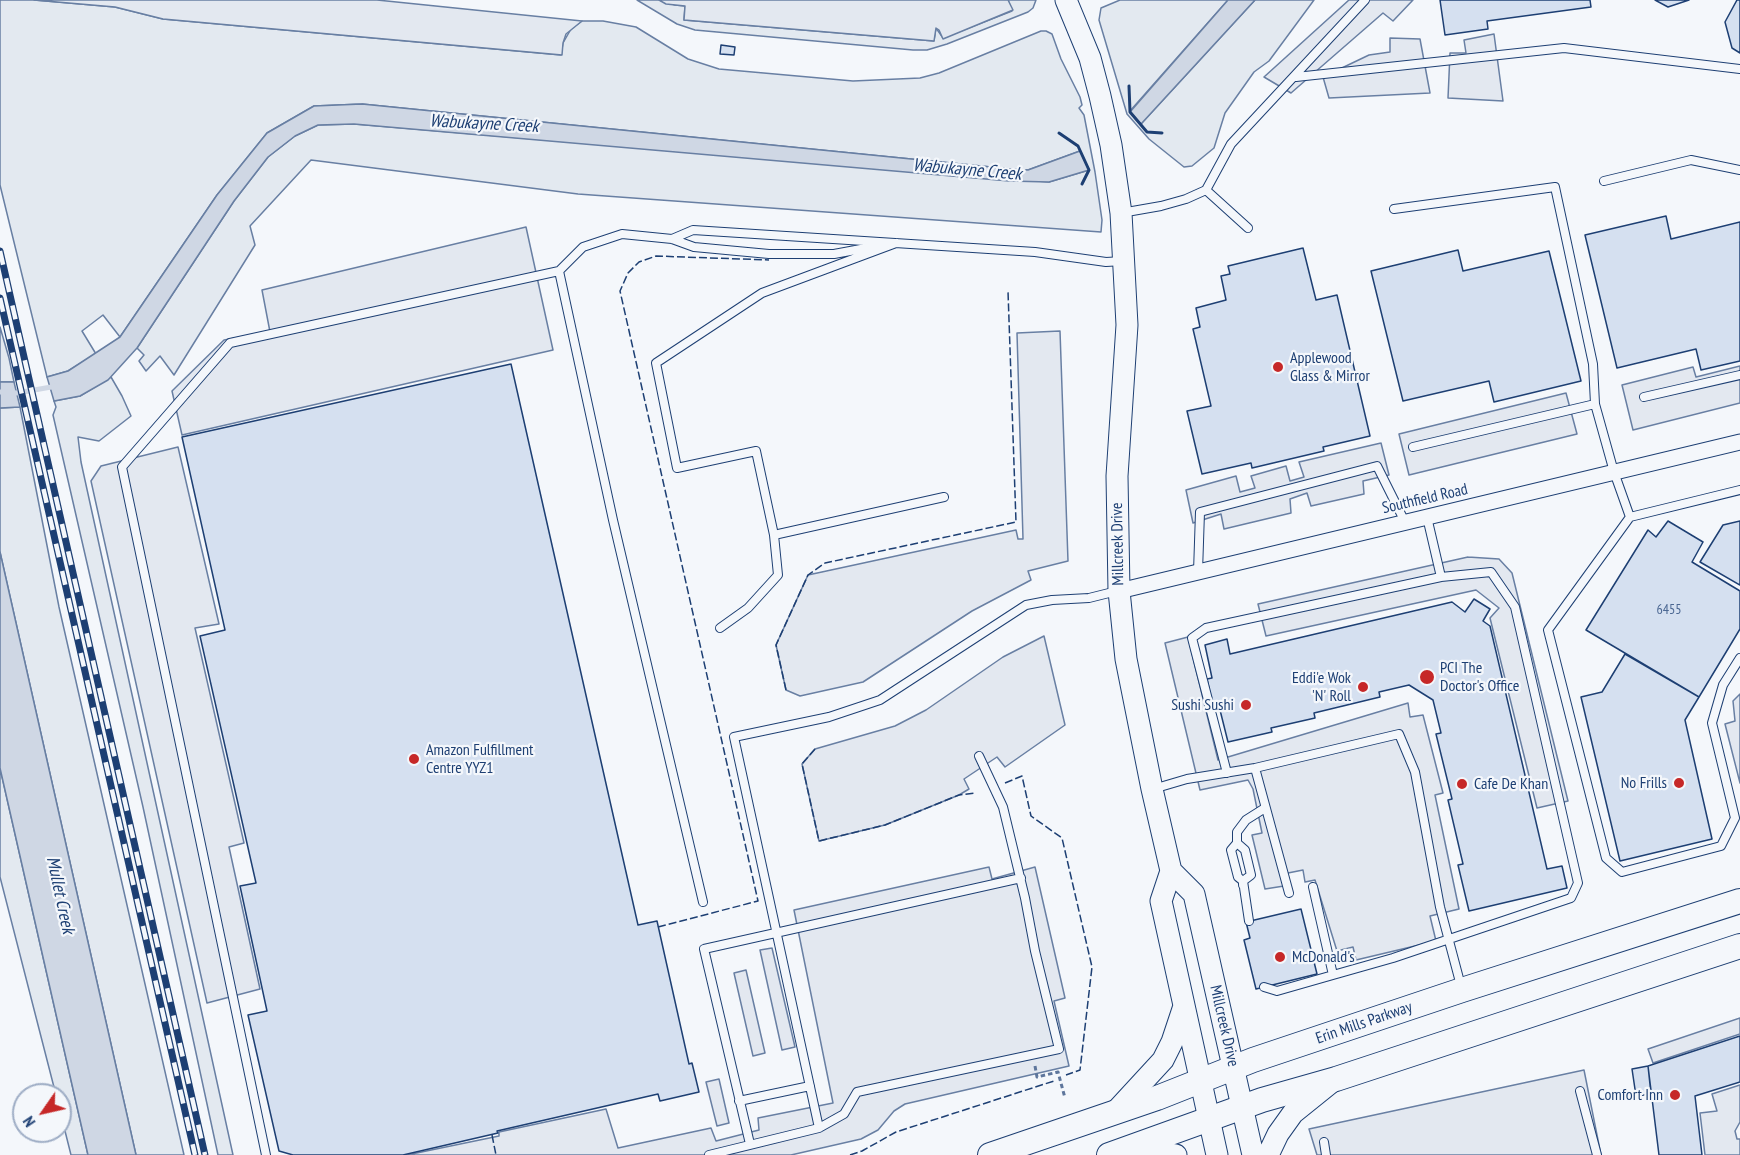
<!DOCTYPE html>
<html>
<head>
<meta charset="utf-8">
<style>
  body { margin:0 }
  #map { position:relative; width:1740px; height:1155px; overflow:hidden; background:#f4f7fb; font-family:"PT Sans Narrow",sans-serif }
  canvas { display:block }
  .north { position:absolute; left:12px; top:1083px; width:60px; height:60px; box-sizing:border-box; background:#f4f7fb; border:2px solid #9eadc5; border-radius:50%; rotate:236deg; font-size:16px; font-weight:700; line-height:24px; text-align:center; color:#1d3f73 }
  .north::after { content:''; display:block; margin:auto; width:21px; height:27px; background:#c62828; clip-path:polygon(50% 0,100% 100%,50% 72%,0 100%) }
</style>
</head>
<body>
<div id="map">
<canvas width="1740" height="1155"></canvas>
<div class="north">N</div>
</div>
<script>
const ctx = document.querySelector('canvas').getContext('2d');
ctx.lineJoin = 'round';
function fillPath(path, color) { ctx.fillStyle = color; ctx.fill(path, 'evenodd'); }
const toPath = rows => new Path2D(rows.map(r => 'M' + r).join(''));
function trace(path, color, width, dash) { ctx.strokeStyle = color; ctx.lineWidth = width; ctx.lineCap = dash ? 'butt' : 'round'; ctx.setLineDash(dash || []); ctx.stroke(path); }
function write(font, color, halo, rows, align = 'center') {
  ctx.font = font + ' "PT Sans Narrow",sans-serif'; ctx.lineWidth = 4.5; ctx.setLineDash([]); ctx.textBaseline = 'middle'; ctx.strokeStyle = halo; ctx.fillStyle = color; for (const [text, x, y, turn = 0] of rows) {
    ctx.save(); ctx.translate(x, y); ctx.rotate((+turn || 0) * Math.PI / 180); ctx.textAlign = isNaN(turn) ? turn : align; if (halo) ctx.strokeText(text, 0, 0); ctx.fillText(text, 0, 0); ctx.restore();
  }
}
const green = toPath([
  [0,0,34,0,115,7,163,19,561,55,563,43,571,29,582,21,603,21,636,27,688,59,719,69,853,81,920,78,939,73,1041,31,1046,31,1052,34,1061,59,1080,97,1082,105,1079,108,1084,115,1095,172,1102,220,1101,232,578,194,311,160,250,226,255,245,174,375,160,356,146,371,139,361,144,355,137,348,234,201,268,157,295,136,318,125,354,124,1049,182,1089,170,1080,151,1028,170,1011,169,362,104,314,106,267,133,217,195,120,337,103,315,82,331,96,354,68,371,47,377,0,185,0,0],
  [637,0,659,0,675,5,685,6,684,20,934,41,936,28,943,38,1012,11,1008,0,1036,0,1033,8,1028,12,947,44,927,50,913,50,695,30,677,24,637,0],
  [1120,0,1228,0,1130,111,1141,124,1255,0,1314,0,1269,61,1254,72,1225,113,1214,148,1192,166,1184,167,1149,139,1127,114,1099,20,1101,8,1120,0],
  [0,327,9,358,14,382,0,382,0,327],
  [111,377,122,396,131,416,99,441,78,437,81,462,233,1155,218,1155,143,807,53,415,56,407,54,401,80,396,111,377],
  [20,407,59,607,184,1155,136,1155,0,552,0,408,20,407],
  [0,768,88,1155,71,1155,60,1111,60,1095,56,1095,0,877,0,768]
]);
fillPath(green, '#e3e9f0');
trace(green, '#687fa3', 1.5);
const parking = toPath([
  [34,0,377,0,582,21,566,34,563,43,562,55,163,19,115,7,34,0],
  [659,0,1008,0,1013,10,943,39,939,30,936,28,934,41,684,20,685,6,666,4,659,0],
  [1349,0,1413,0,1393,21,1383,13,1291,93,1264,77,1349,0],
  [1494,34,1503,101,1448,98,1450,53,1466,53,1464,40,1494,34],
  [1390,38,1420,39,1430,93,1329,98,1323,77,1369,55,1390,52,1390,38],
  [526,227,553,350,182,435,172,391,224,340,270,332,262,290,526,227],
  [1060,331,1068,561,1028,571,1031,580,972,611,863,682,800,696,786,690,776,645,808,575,1016,530,1018,539,1023,539,1017,333,1060,331],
  [1740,366,1740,403,1633,430,1622,385,1693,367,1696,377,1740,366],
  [1566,393,1577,434,1409,475,1399,434,1566,393],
  [1381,443,1389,475,1363,481,1364,494,1311,506,1307,493,1290,499,1291,513,1224,529,1221,514,1193,523,1186,490,1236,476,1240,492,1255,488,1251,476,1286,466,1290,481,1304,477,1299,462,1381,443],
  [178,447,219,624,195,628,244,843,229,847,260,989,207,1003,91,481,101,466,178,447],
  [1468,557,1499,559,1512,573,1568,801,1537,808,1490,618,1499,608,1476,590,1266,636,1258,604,1468,557],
  [1044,636,1065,725,1005,767,997,757,964,779,969,789,959,795,885,825,819,841,802,764,815,749,895,726,926,710,1003,657,1044,636],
  [1188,637,1218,760,1408,703,1410,717,1423,715,1443,793,1435,795,1459,909,1430,916,1436,941,1356,960,1353,947,1337,951,1315,880,1305,882,1303,870,1283,874,1284,886,1265,889,1252,835,1262,833,1253,789,1248,780,1200,790,1165,643,1188,637],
  [1740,694,1740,783,1725,724,1735,721,1733,701,1740,694],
  [989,867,992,879,1035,867,1065,998,1054,1001,1069,1066,905,1104,894,1111,878,1130,861,1139,791,1155,407,1155,499,1136,499,1132,606,1109,618,1148,711,1128,716,1141,759,1130,758,1118,833,1103,794,910,989,867],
  [772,948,795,1047,782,1050,760,950,772,948],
  [746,970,765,1053,753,1056,734,973,746,970],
  [1740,1018,1740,1034,1653,1063,1648,1049,1740,1018],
  [1584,1070,1601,1155,1317,1155,1309,1129,1584,1070],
  [719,1079,729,1123,717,1126,706,1082,719,1079],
  [1740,1085,1740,1122,1735,1131,1737,1139,1740,1139,1740,1155,1705,1155,1700,1113,1717,1111,1712,1094,1740,1085]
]);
fillPath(parking, '#e3e8f0');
trace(parking, '#687fa3', 1.5);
const water = toPath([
  [1228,0,1255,0,1141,124,1130,112,1228,0],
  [362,104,1011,169,1028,170,1080,151,1089,170,1049,182,1009,181,354,124,318,125,295,136,268,157,234,201,137,348,108,380,80,396,54,401,47,377,68,371,120,337,217,195,267,133,314,106,362,104],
  [0,382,14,382,20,407,0,408,0,382],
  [0,552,136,1155,88,1155,0,768,0,552]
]);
fillPath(water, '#cfd7e4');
trace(water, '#687fa3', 1.5);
trace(toPath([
  [0,392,17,393,57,386]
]), '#cfd7e4', 5);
const building = toPath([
  [1440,0,1590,0,1591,7,1487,21,1488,29,1445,35,1440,0],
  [1655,0,1689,0,1668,7,1655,0],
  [1737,0,1740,0,1740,53,1732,48,1725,22,1737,0],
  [721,45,735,47,734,55,720,54,721,45],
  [1666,216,1671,239,1740,222,1740,361,1701,370,1696,349,1617,368,1585,235,1666,216],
  [1303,248,1316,300,1337,295,1370,436,1323,447,1324,451,1252,468,1251,463,1202,474,1187,411,1211,406,1193,329,1200,327,1196,308,1226,300,1221,276,1230,274,1228,266,1303,248],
  [1458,250,1463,271,1549,251,1581,381,1494,402,1489,381,1403,401,1371,271,1458,250],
  [511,364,638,925,657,921,689,1064,692,1063,699,1092,660,1101,658,1094,497,1131,498,1133,403,1155,293,1155,279,1151,248,1015,267,1011,240,886,256,883,200,636,225,630,182,437,511,364],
  [1668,521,1703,542,1692,562,1740,591,1740,629,1699,697,1586,630,1648,530,1656,537,1668,521],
  [1740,521,1740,585,1700,562,1723,525,1740,521],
  [1474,599,1490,609,1483,621,1490,626,1547,869,1562,866,1567,888,1469,911,1458,865,1463,864,1448,800,1452,799,1436,734,1441,733,1433,700,1409,685,1379,692,1380,697,1314,713,1315,718,1271,728,1272,732,1228,742,1219,706,1213,708,1207,679,1212,678,1205,645,1227,639,1230,654,1452,602,1465,612,1474,599],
  [1625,654,1699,697,1685,720,1712,839,1620,861,1581,697,1602,692,1625,654],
  [1301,909,1317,974,1256,989,1244,940,1250,938,1246,922,1301,909],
  [1740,1036,1740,1082,1695,1096,1702,1155,1659,1155,1648,1066,1740,1036],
  [1648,1066,1651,1094,1636,1096,1632,1069,1648,1066]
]);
fillPath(building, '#d5e0f0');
trace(building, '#1d3f73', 1.5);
const lane = toPath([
  [1296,77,1564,48,1740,69],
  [1604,181,1691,160,1740,170],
  [1206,190,1248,228],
  [1394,209,1555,187,1593,364,1595,404],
  [1121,213,1161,206,1186,199,1206,190,1231,144,1365,0],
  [672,239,693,230,1035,252,1106,262,1123,261],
  [559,271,583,247,622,234,672,239,694,247,769,254,834,254,877,246],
  [1644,397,1740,375],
  [1413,447,1595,404,1614,472,1630,517],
  [1740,490,1630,517,1548,630,1606,858,1622,872,1721,846,1735,818,1712,723,1723,685,1740,658],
  [1427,517,1441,577],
  [774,535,944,497],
  [1198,572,1200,512,1377,466,1405,522],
  [720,628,748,608,778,575,774,535,756,451,677,468,656,363,762,293,896,243],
  [979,756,1003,807,1025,898,1035,951,1059,1049,857,1092,844,1114,819,1128,734,737,829,717,880,700,1026,605,1052,600,1089,598,1117,591],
  [1255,768,1289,893],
  [1227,773,1192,638,1206,628,1441,577,1491,572,1515,607,1578,883,1571,898,1393,958,1333,975,1313,887],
  [1153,789,1187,779,1255,768,1399,734,1415,772,1440,907,1461,986],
  [1237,843,1245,850,1251,875,1243,881,1243,885],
  [1249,921,1243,881,1238,877,1231,850,1237,843,1237,832,1246,820,1265,808],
  [1264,987,1277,991,1333,975],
  [1580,1091,1597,1155],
  [739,1101,810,1086],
  [1324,1142,1326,1155],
  [750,1144,704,949,1021,878],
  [266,1155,122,467,230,343,559,271,613,520,703,902],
  [709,1155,819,1128]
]);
const street = toPath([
  [1119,591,1740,442]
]);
const secondary = toPath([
  [1066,0,1090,58,1100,96,1111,145,1121,213,1127,325,1117,476,1119,591,1126,659,1152,789,1171,871,1161,901,1217,1155],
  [1171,871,1194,894,1253,1155],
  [1116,1111,1163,1060,1172,1042,1184,1006],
  [1132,1147,1176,1155],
  [1268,1155,1278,1134,1293,1113,1334,1080]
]);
const primary = toPath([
  [990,1155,1157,1098,1253,1060,1462,990,1740,901],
  [1109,1155,1262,1100,1336,1079,1740,946]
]);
trace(lane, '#1d3f73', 10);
trace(street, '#1d3f73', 17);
trace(secondary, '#1d3f73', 23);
trace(primary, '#1d3f73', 26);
trace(toPath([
  [1035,1066,1037,1077,1058,1072,1065,1098]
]), '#5e769c', 3, [4.5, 3]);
trace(lane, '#f4f7fb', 8);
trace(street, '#f4f7fb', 15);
trace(secondary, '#f4f7fb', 21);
trace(primary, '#f4f7fb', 24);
const rail = toPath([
  [0,251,205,1155],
  [0,298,195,1155]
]);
trace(rail, '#1d3f73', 7);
trace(rail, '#f4f7fb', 4.5, [14]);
trace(toPath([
  [786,690,776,645,808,575,825,563,1016,522,1008,291],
  [815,749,802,764,819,841,885,825,959,795,975,793],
  [1005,783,1022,776,1031,816,1062,838,1092,967,1080,1070,1066,1075],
  [658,927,758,901,620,291,628,273,639,262,656,256,769,260],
  [492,1135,496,1155],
  [850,1155,862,1151,896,1132,1054,1081]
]), '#1d3f73', 1.5, [8, 3]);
trace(toPath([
  [1129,86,1130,112,1147,132,1162,133],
  [1059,133,1078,146,1089,170,1082,184]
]), '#1d3f73', 3);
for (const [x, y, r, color] of [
  [1278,367,6,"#c62828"],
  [1427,677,8,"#c62828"],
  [1363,687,6,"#c62828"],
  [1246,705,6,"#c62828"],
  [414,759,6,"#c62828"],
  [1679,783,6,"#c62828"],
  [1462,784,6,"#c62828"],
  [1280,957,6,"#c62828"],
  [1675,1095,6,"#c62828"]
]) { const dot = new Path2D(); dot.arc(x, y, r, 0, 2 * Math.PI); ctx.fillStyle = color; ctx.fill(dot); trace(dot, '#f4f7fb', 2); }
write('14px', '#4b6792', null, [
  ["6455",1669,610]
]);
write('16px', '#1d3f73', '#f4f7fb', [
  ["Applewood",1290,358],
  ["Glass & Mirror",1290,376],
  ["PCI The",1440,668],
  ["Doctor's Office",1440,686],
  ["Eddi'e Wok",1351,678,"right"],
  ["'N' Roll",1351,696,"right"],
  ["Sushi Sushi",1234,705,"right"],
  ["Amazon Fulfillment",426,750],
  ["Centre YYZ1",426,768],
  ["No Frills",1667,783,"right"],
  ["Cafe De Khan",1474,784],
  ["McDonald's",1292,957],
  ["Comfort Inn",1663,1095,"right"]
], 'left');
write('16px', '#1d3f73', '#f4f7fb', [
  ["Southfield Road",1425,499,-13],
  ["Millcreek Drive",1118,544,-91],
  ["Erin Mills Parkway",1364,1023,-19],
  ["Millcreek Drive",1224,1026,77]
]);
write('italic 18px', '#1d3f73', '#f4f7fb', [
  ["Wabukayne Creek",484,124,3],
  ["Wabukayne Creek",967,170,5],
  ["Mullet Creek",60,895,78]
]);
</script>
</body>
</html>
